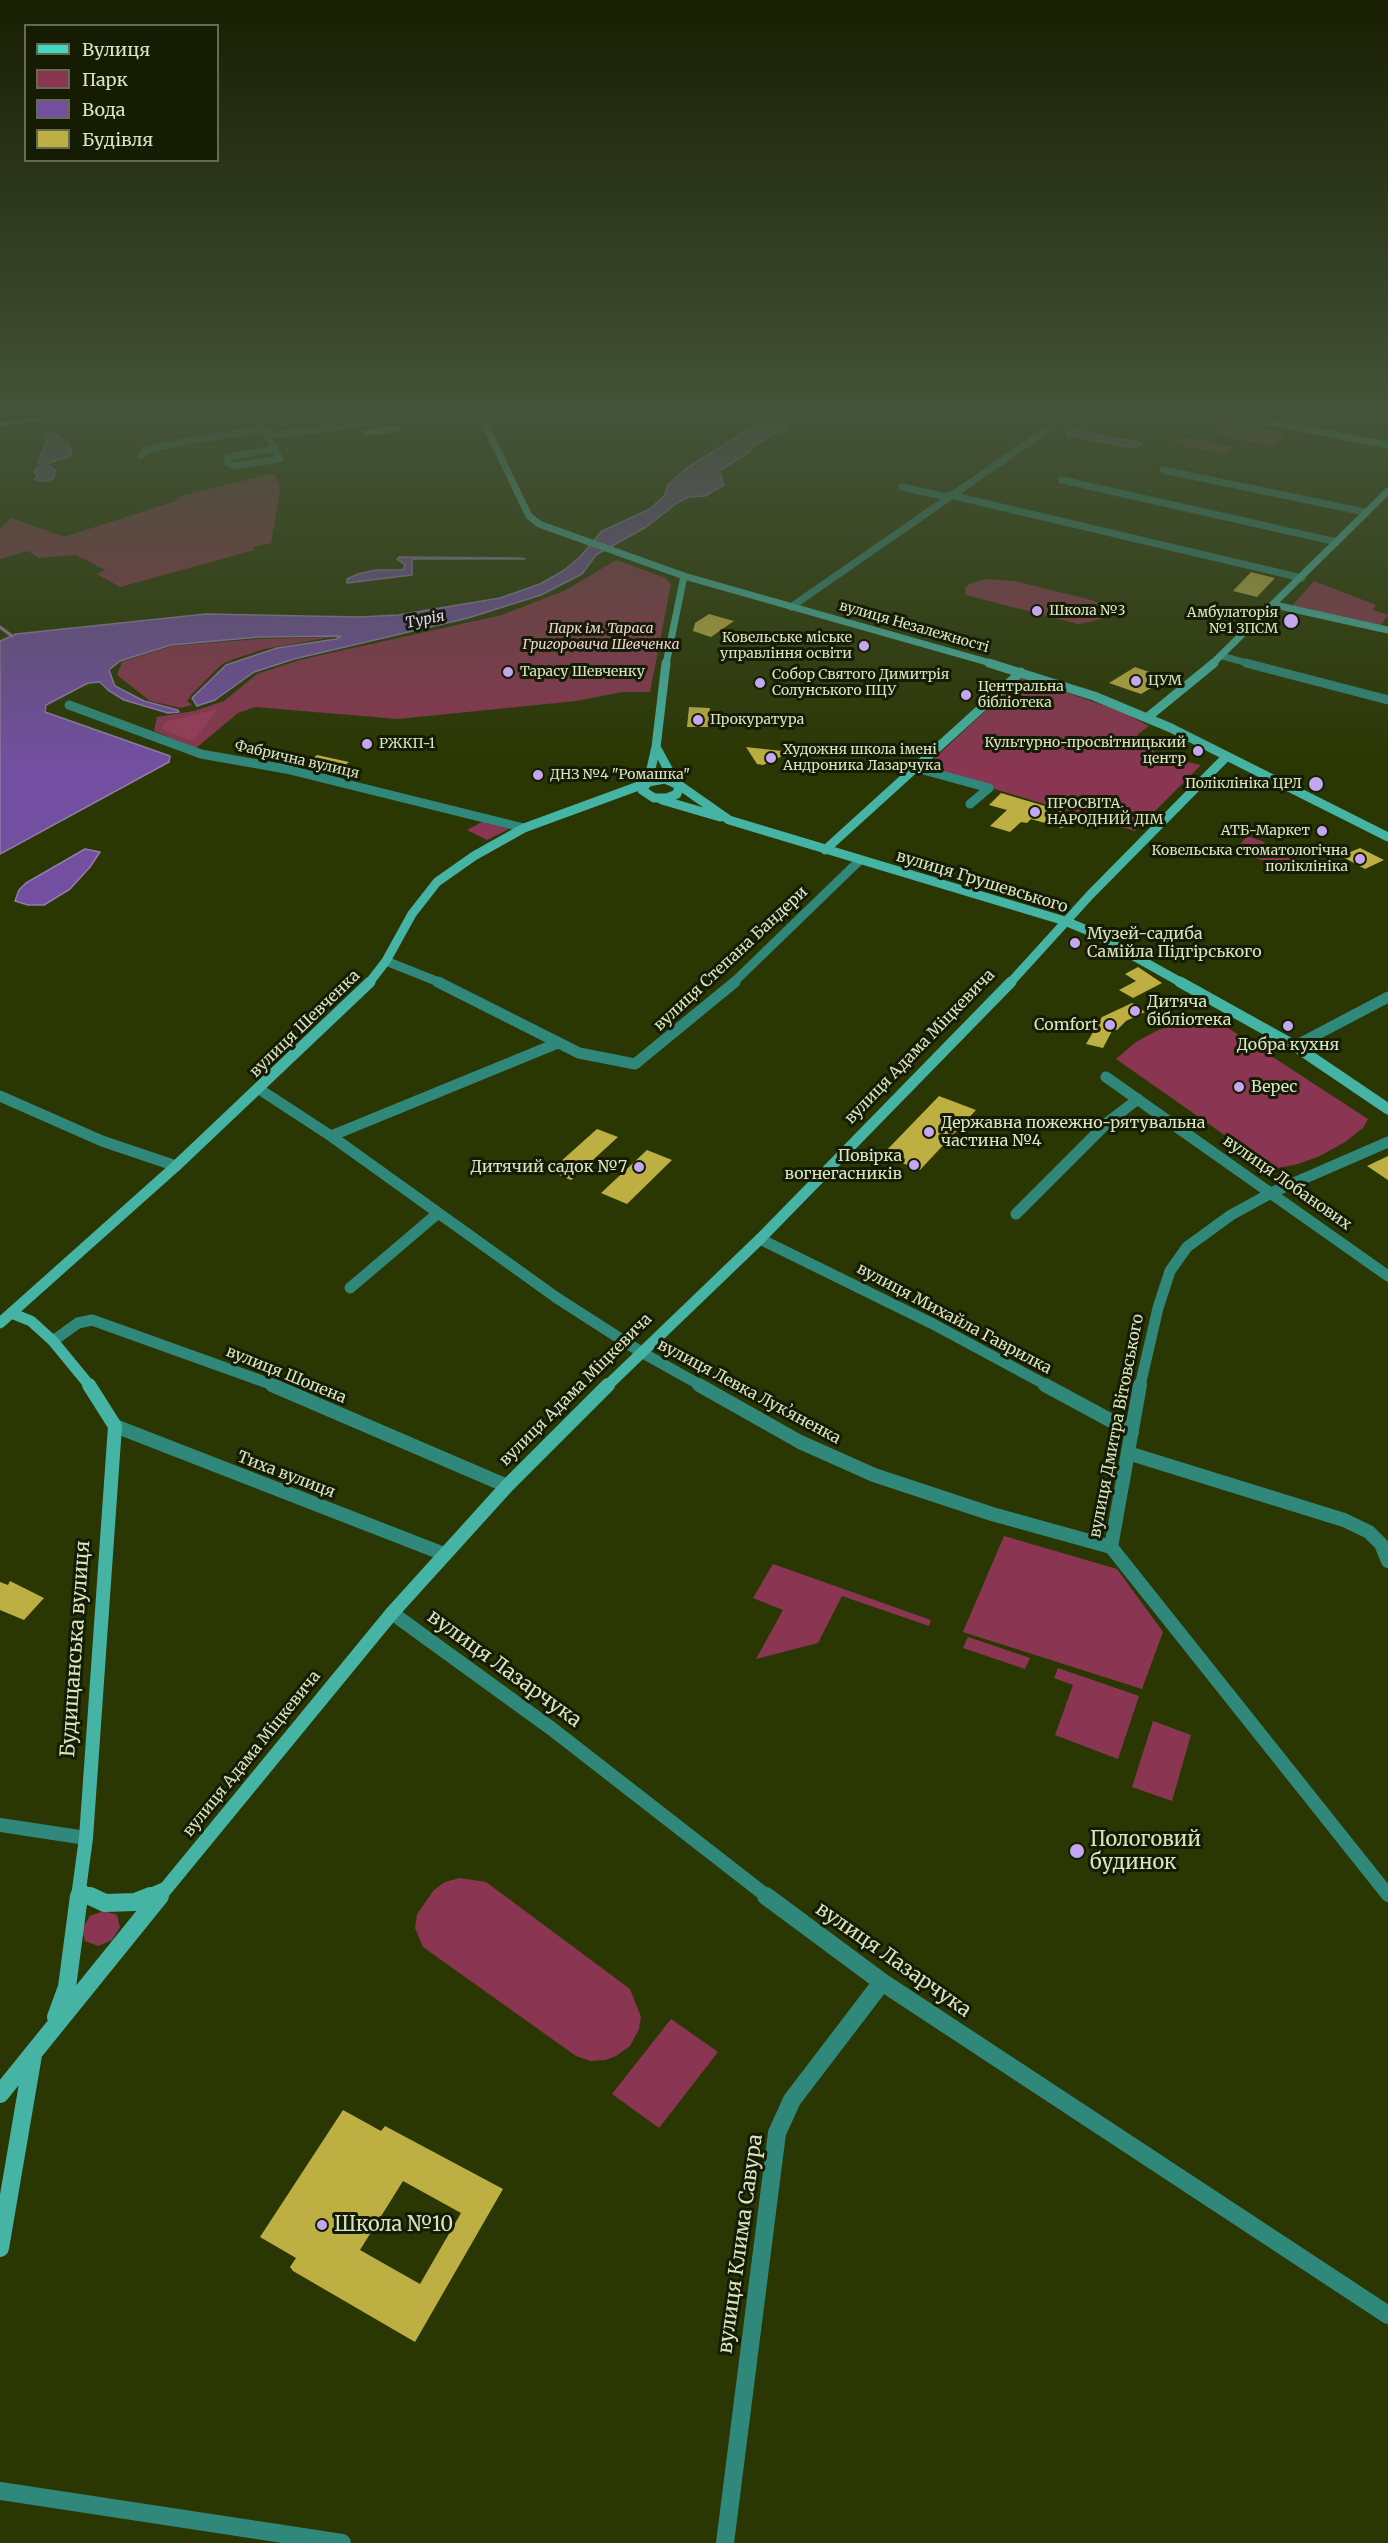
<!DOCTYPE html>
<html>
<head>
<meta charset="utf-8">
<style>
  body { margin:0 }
  #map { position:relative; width:1388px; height:2543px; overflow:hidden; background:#2b3703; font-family:Merriweather,serif }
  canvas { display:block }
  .legend { position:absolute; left:24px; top:24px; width:195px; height:138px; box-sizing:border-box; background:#161c03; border:2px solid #646c4f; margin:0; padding:8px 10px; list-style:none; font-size:18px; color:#d9e4c2 }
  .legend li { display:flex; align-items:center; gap:12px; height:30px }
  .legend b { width:30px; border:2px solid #646c4f }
</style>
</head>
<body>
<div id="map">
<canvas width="1388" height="2543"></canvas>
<ul class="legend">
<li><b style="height:8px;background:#3ed8c3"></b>Вулиця</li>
<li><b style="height:16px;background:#8a3652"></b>Парк</li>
<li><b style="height:16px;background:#734fa1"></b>Вода</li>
<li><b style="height:16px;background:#bdaf41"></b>Будівля</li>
</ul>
</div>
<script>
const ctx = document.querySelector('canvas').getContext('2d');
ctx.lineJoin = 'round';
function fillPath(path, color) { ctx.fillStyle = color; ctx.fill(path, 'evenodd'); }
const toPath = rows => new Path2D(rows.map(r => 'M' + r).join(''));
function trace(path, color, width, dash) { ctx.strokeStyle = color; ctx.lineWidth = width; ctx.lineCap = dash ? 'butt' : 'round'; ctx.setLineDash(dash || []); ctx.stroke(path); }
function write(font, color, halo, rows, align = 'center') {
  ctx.font = font + ' Merriweather,serif'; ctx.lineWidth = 6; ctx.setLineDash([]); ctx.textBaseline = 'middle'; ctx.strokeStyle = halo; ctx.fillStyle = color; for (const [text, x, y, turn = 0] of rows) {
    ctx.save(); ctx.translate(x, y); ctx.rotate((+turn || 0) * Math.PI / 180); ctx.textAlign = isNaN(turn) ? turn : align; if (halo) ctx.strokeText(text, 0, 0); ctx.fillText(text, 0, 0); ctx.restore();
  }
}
fillPath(toPath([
  [1223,421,1287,433,1273,446,1209,433],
  [1183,437,1233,447,1224,454,1175,444],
  [270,474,275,474,280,489,271,543,253,547,254,550,120,587,97,574,105,570,76,555,39,558,28,551,0,559,0,528,12,518,64,537,179,500,180,496],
  [616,560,666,578,671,584,650,692,622,692,576,701,398,719,255,707,238,713,196,748,154,731,157,717,194,711,224,701,257,674,299,660,502,615,566,590],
  [986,579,1015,581,1091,600,1104,606,1106,612,1102,618,1094,621,1078,624,966,595,965,588,969,584],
  [1314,581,1376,605,1373,610,1388,615,1381,625,1292,606],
  [332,637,264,649,234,659,222,664,192,694,187,701,192,705,181,708,150,701,117,675,122,662,172,646,258,639],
  [1022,677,1123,712,1149,726,1137,735,1159,756,1201,765,1135,831,924,768],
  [482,822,509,829,487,840,467,830],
  [1247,836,1265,842,1262,845,1296,858,1283,867,1235,851],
  [1208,1015,1368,1119,1363,1128,1345,1142,1320,1156,1298,1164,1273,1169,1116,1059,1136,1042,1158,1030],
  [1004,1536,1117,1569,1163,1632,1142,1689,963,1632],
  [773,1564,931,1620,929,1626,842,1596,818,1643,756,1659,783,1610,753,1598],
  [968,1637,1030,1658,1025,1669,963,1648],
  [1058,1668,1139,1696,1118,1759,1055,1735,1073,1685,1054,1678],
  [1153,1721,1191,1735,1172,1801,1132,1787],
  [460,1878,486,1882,630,1989,641,2017,639,2029,630,2046,616,2056,605,2060,591,2061,576,2056,423,1947,415,1928,417,1914,434,1890,445,1882],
  [104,1911,117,1915,120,1927,112,1940,98,1946,85,1941,82,1929,90,1916],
  [671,2019,718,2052,659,2128,612,2094]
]), '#8a3652');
fillPath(toPath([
  [218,709,193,741,162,729,165,722]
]), '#9a3c5c');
const water = toPath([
  [775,412,807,412,787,424,784,429,786,431,778,432,751,448,751,451,719,471,724,485,705,496,689,497,677,503,646,527,596,555,582,574,541,595,468,618,294,659,254,672,215,700,197,706,192,698,226,665,277,648,336,639,341,636,259,637,171,645,120,661,109,670,115,686,144,701,178,710,179,712,168,713,124,700,108,690,100,682,88,683,46,705,45,712,170,756,169,762,0,854,0,641,16,634,206,614,359,617,398,615,500,598,540,584,563,571,579,558,602,531,650,509,665,495,668,485,684,470,775,412],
  [1070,429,1137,442,1142,444,1132,448,1066,435,1070,429],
  [53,431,69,444,72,455,47,464,55,470,54,478,47,481,38,481,35,479,37,476,34,471,41,464,38,462,47,441,45,434,53,431],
  [399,557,519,558,525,559,412,559,412,575,347,583,347,579,358,574,376,570,403,570,405,565,397,559,399,557],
  [85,849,100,852,90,867,70,889,44,905,28,905,15,901,19,890,26,883,85,849]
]);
fillPath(water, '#734fa1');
trace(water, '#927cab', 1.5);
trace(toPath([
  [0,627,12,636]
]), '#927cab', 3);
fillPath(toPath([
  [348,412,387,412,389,415,353,419],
  [397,425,402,431,365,436,361,430],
  [1251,572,1275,578,1257,597,1233,591],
  [709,614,734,621,711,637,693,631,695,623],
  [1135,667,1155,674,1149,677,1161,682,1141,694,1109,683],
  [689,707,710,708,708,727,687,727],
  [746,747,791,752,763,765,757,764],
  [317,755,349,762,337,772,306,764],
  [1001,793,1075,815,1062,828,1031,819,1027,823,1021,822,1010,832,990,826,1007,810,989,805],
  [1360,848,1384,860,1365,869,1341,856],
  [1138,967,1162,983,1133,998,1119,990,1136,981,1125,974],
  [1132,1003,1145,1012,1126,1021,1117,1030,1113,1029,1103,1048,1086,1044,1102,1017],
  [939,1096,976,1110,920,1170,882,1155],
  [597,1129,618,1137,571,1180,550,1171],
  [647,1150,672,1160,627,1204,601,1193],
  [1388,1156,1388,1180,1367,1166],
  [10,1581,44,1598,24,1620,0,1610,0,1582,8,1585],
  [343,2110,381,2131,385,2126,503,2189,415,2342,293,2271,290,2267,296,2258,260,2237],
  [403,2181,461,2213,420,2284,360,2250]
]), '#bdaf41');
trace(toPath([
  [249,412,261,430,275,435,454,412],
  [484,421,594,412],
  [265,433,275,449],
  [275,449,280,459,234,466,228,463,228,457,275,449],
  [141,455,146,450,193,440,261,430],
  [1163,470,1365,512],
  [1062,480,1337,542],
  [902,487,947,497],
  [950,495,1302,578],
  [791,607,1058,422,1068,412],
  [1222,656,1251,664]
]), '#30887b', 7);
trace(toPath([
  [1246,663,1388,700],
  [69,705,201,754,286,769,524,828],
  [916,768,989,788,970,804],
  [386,961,441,983],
  [733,983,859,861]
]), '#30887b', 9);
trace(toPath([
  [438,982,579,1053,635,1064,735,982],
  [1295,1046,1388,997],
  [1106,1077,1388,1276],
  [259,1089,331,1136,557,1298,641,1352,702,1386],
  [0,1096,102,1141,176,1166],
  [331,1136,558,1043],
  [1016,1214,1108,1122,1138,1099],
  [760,1239,933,1324,1048,1386],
  [350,1288,437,1214],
  [53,1341,78,1323,92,1320,276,1386],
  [1140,1386,1158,1308,1170,1271,1187,1247,1231,1215,1273,1192,1388,1142]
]), '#30887b', 11);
trace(toPath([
  [272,1385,507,1486],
  [699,1385,800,1442,874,1475,992,1514,1111,1547],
  [1045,1385,1132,1432],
  [1140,1385,1111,1547,1388,1895],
  [115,1426,444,1554],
  [1128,1453,1344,1520,1369,1532,1381,1544,1388,1561],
  [392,1613,552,1729,768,1897],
  [0,1825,86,1838]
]), '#30887b', 14);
trace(toPath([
  [766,1896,882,1982,1388,2315],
  [0,2491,342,2543],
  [725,2543,777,2133,792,2100,882,1982]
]), '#30887b', 18);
trace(toPath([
  [479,412,529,516,539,524,684,576,994,664],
  [1217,412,1388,445],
  [1275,605,1388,630],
  [666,664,684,576],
  [1212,664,1388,491]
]), '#45b4a4', 7);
trace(toPath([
  [989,663,1094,696,1171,728,1388,837],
  [1148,717,1214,663],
  [656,747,675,782],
  [665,779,679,785,677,794,667,798,654,798,642,790,648,782,665,779],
  [648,782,656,747,666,663],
  [679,785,729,820,1065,921,1089,931,1182,983],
  [662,800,720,817],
  [825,850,1021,672],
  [369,983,386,961,412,914,437,882,474,856,524,828,644,784],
  [1010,983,1090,895,1227,756]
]), '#45b4a4', 9);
trace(toPath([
  [1180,982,1295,1046,1388,1109],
  [11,1313,31,1321,53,1341,90,1386],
  [0,1323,176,1166,370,982],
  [607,1386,760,1239,1011,982]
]), '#45b4a4', 11);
trace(toPath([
  [81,1891,93,1897],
  [78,1897,86,1838,115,1426,89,1385],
  [146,1897,165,1889],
  [159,1897,392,1613,507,1486,608,1385]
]), '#45b4a4', 14);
trace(toPath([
  [90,1896,105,1903,135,1902,150,1896],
  [56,2017,67,1987,79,1896],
  [0,2094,160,1896],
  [0,2248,33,2055]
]), '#45b4a4', 18);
fillPath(toPath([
  [82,412,106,412,0,426,0,422,82,412]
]), '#3ed8c3');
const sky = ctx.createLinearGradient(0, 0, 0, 768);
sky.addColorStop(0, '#181e02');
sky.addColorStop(0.54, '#445339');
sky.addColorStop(1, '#44533900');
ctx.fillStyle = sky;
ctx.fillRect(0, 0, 1388, 768);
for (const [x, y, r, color] of [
  [1037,611,6,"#c4a7f1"],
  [1291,621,8,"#c4a7f1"],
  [864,646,6,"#c4a7f1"],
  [508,672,6,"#c4a7f1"],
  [1136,681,6,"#c4a7f1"],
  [760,683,6,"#c4a7f1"],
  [966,695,6,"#c4a7f1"],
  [698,720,6,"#c4a7f1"],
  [367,744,6,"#c4a7f1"],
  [1198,751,6,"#c4a7f1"],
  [771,758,6,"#c4a7f1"],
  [538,775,6,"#c4a7f1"],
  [1316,784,8,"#c4a7f1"],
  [1035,812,6,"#c4a7f1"],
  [1322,831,6,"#c4a7f1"],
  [1360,859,6,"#c4a7f1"],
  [1075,943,6,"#c4a7f1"],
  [1135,1011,6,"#c4a7f1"],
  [1110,1025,6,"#c4a7f1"],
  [1288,1026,6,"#c4a7f1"],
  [1239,1087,6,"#c4a7f1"],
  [929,1132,6,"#c4a7f1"],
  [914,1165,6,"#c4a7f1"],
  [639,1167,6,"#c4a7f1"],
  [1077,1851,8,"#c4a7f1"],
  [322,2225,6,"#c4a7f1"]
]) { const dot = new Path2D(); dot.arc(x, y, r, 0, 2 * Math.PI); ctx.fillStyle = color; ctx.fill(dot); trace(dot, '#161c03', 2); }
write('14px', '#d9e4c2', '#161c03', [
  ["Школа №3",1049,611],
  ["Амбулаторія",1278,613,"right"],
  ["№1 ЗПСМ",1278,629,"right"],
  ["Ковельське міське",852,638,"right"],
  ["управління освіти",852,654,"right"],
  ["Тарасу Шевченку",520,672],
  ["Собор Святого Димитрія",772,675],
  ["Солунського ПЦУ",772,691],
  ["ЦУМ",1148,681],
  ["Центральна",978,687],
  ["бібліотека",978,703],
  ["Прокуратура",710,720],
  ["Культурно-просвітницький",1186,743,"right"],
  ["центр",1186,759,"right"],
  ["РЖКП-1",379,744],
  ["Художня школа імені",783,750],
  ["Андроника Лазарчука",783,766],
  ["ДНЗ №4 \"Ромашка\"",550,775],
  ["Поліклініка ЦРЛ",1302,784,"right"],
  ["ПРОСВІТА,",1047,804],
  ["НАРОДНИЙ ДІМ",1047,820],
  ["АТБ-Маркет",1310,831,"right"],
  ["Ковельська стоматологічна",1348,851,"right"],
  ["поліклініка",1348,867,"right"]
], 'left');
write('14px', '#d9e4c2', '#161c03', [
  ["вулиця Незалежності",914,627,16],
  ["Фабрична вулиця",297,760,13]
]);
write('italic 14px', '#f0d4da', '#161c03', [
  ["Парк ім. Тараса",601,629],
  ["Григоровича Шевченка",601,645]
]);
write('italic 15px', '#e1d0fd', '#161c03', [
  ["Турія",425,620,-11]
]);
write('16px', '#d9e4c2', '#161c03', [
  ["вулиця Грушевського",982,882,17],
  ["вулиця Степана Бандери",731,959,-43],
  ["вулиця Шевченка",305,1024,-44],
  ["вулиця Адама Міцкевича",920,1047,-46],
  ["вулиця Лобанових",1287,1183,35],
  ["вулиця Михайла Гаврилка",954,1319,28],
  ["вулиця Шопена",286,1375,22],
  ["вулиця Адама Міцкевича",576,1390,-45],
  ["вулиця Левка Лукʼяненка",749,1392,28],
  ["вулиця Дмитра Вітовського",1117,1426,-79],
  ["Тиха вулиця",286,1475,21],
  ["вулиця Адама Міцкевича",252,1754,-51]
]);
write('16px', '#d9e4c2', '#161c03', [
  ["Музей-садиба",1087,934],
  ["Самійла Підгірського",1087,952],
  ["Дитяча",1147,1002],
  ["бібліотека",1147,1020],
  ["Comfort",1098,1025,"right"],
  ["Добра кухня",1288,1045,"center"],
  ["Верес",1251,1087],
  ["Державна пожежно-рятувальна",941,1123],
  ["частина №4",941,1141],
  ["Повірка",902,1156,"right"],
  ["вогнегасників",902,1174,"right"],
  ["Дитячий садок №7",627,1167,"right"]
], 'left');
write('20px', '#d9e4c2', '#161c03', [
  ["Будищанська вулиця",76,1649,-86],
  ["вулиця Лазарчука",504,1669,36],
  ["вулиця Лазарчука",893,1960,35],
  ["вулиця Клима Савура",741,2244,-82]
]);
write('20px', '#d9e4c2', '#161c03', [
  ["Пологовий",1090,1840],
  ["будинок",1090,1863],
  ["Школа №10",334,2225]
], 'left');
</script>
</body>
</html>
